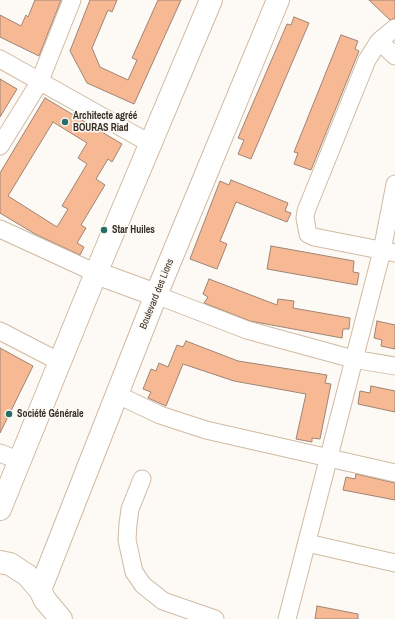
<!DOCTYPE html>
<html>
<head>
<meta charset="utf-8">
<style>
  body { margin:0 }
  canvas { display:block; background:#fdf9f4 }
</style>
</head>
<body>
<canvas width="395" height="619"></canvas>
<script>
const ctx = document.querySelector('canvas').getContext('2d');
ctx.lineJoin = 'round';
function fillPath(path, color) { ctx.fillStyle = color; ctx.fill(path, 'evenodd'); }
const toPath = rows => new Path2D(rows.map(r => 'M' + r).join(''));
function trace(path, color, width, dash) { ctx.strokeStyle = color; ctx.lineWidth = width; ctx.lineCap = dash ? 'butt' : 'round'; ctx.setLineDash(dash || []); ctx.stroke(path); }
function write(font, color, halo, rows, align = 'center') {
  ctx.font = font + ' "Archivo Narrow",sans-serif'; ctx.lineWidth = 3; ctx.setLineDash([]); ctx.textBaseline = 'middle'; ctx.strokeStyle = halo; ctx.fillStyle = color; for (const [text, x, y, turn = 0] of rows) {
    ctx.save(); ctx.translate(x, y); ctx.rotate((+turn || 0) * Math.PI / 180); ctx.textAlign = isNaN(turn) ? turn : align; if (halo) ctx.strokeText(text, 0, 0); ctx.fillText(text, 0, 0); ctx.restore();
  }
}
const building = toPath([
  [35,0,61,0,39,56,0,37,0,15,21,26,26,15,28,17,35,0],
  [90,0,117,0,112,12,108,10,92,48,100,67,128,80,137,60,132,58,158,0,181,0,134,104,87,83,70,51,90,0],
  [369,0,395,0,395,18,390,20,369,0],
  [294,17,309,23,251,159,238,154,244,140,238,138,287,24,291,25,294,17],
  [341,35,358,41,355,49,359,51,311,170,294,164,298,153,294,152,341,35],
  [0,79,17,89,0,117,0,79],
  [45,98,122,144,112,162,108,159,96,179,105,185,81,225,86,228,77,243,84,247,80,255,35,234,0,213,0,173,45,98],
  [53,122,87,143,78,158,87,164,62,206,68,209,57,227,8,196,53,122],
  [231,180,288,203,285,211,291,213,287,222,236,202,220,241,227,244,217,269,190,259,220,181,229,185,231,180],
  [271,246,354,261,353,272,359,273,357,285,267,269,271,246],
  [209,279,277,305,278,299,294,301,293,308,350,318,349,329,343,329,342,338,250,321,204,303,208,297,203,294,209,279],
  [377,321,395,325,395,349,381,346,382,340,374,338,377,321],
  [186,341,238,361,327,375,325,383,331,384,320,439,312,438,312,442,296,439,306,394,234,381,183,364,166,406,148,398,151,392,143,389,151,369,156,371,159,363,168,367,177,345,183,347,186,341],
  [0,348,33,366,0,433,0,348],
  [371,386,395,391,395,412,358,404,360,391,370,393,371,386],
  [356,474,395,483,395,500,343,490,346,477,355,479,356,474],
  [317,606,358,614,358,619,315,619,317,606]
]);
fillPath(building, '#f7b994');
trace(building, '#9f8475', 1);
const minor = toPath([
  [395,28,379,41,367,60,306,211,305,218,308,234,314,237,395,253],
  [379,41,395,56],
  [0,59,151,144],
  [0,146,39,83,72,0],
  [0,229,96,273],
  [156,295,247,330,353,359,395,366],
  [0,331,60,362],
  [118,395,160,415,206,430,395,473],
  [0,453,20,461],
  [142,479,130,509,128,524,127,540,134,572,143,585,163,601,215,619],
  [307,543,395,563],
  [287,619,382,251,395,184]
]);
const major = toPath([
  [96,273,156,295],
  [0,509,96,273,211,0],
  [0,562,10,564,27,575,40,590,45,600],
  [40,590,156,295,278,0]
]);
const highway = toPath([
  [45,600,61,619]
]);
trace(minor, '#d0bba4', 19);
trace(major, '#d0bba4', 24);
trace(highway, '#d0bba4', 24);
trace(minor, '#fff', 17);
trace(major, '#fff', 22);
trace(highway, '#fff', 22);
for (const [x, y, r, color] of [
  [65,122,4,"#256f6a"],
  [104,230,4,"#256f6a"],
  [9,414,4,"#256f6a"]
]) { const dot = new Path2D(); dot.arc(x, y, r, 0, 2 * Math.PI); ctx.fillStyle = color; ctx.fill(dot); trace(dot, '#fdf9f4', 1.5); }
write('bold 10px', '#372f26', '#fdf9f4', [
  ["Architecte agréé",73,116],
  ["BOURAS Riad",73,128],
  ["Star Huiles",112,230],
  ["Société Générale",17,414]
], 'left');
write('10px', '#372f26', '#fdf9f4', [
  ["Boulevard des Lions",157,294,-68]
]);
</script>
</body>
</html>
